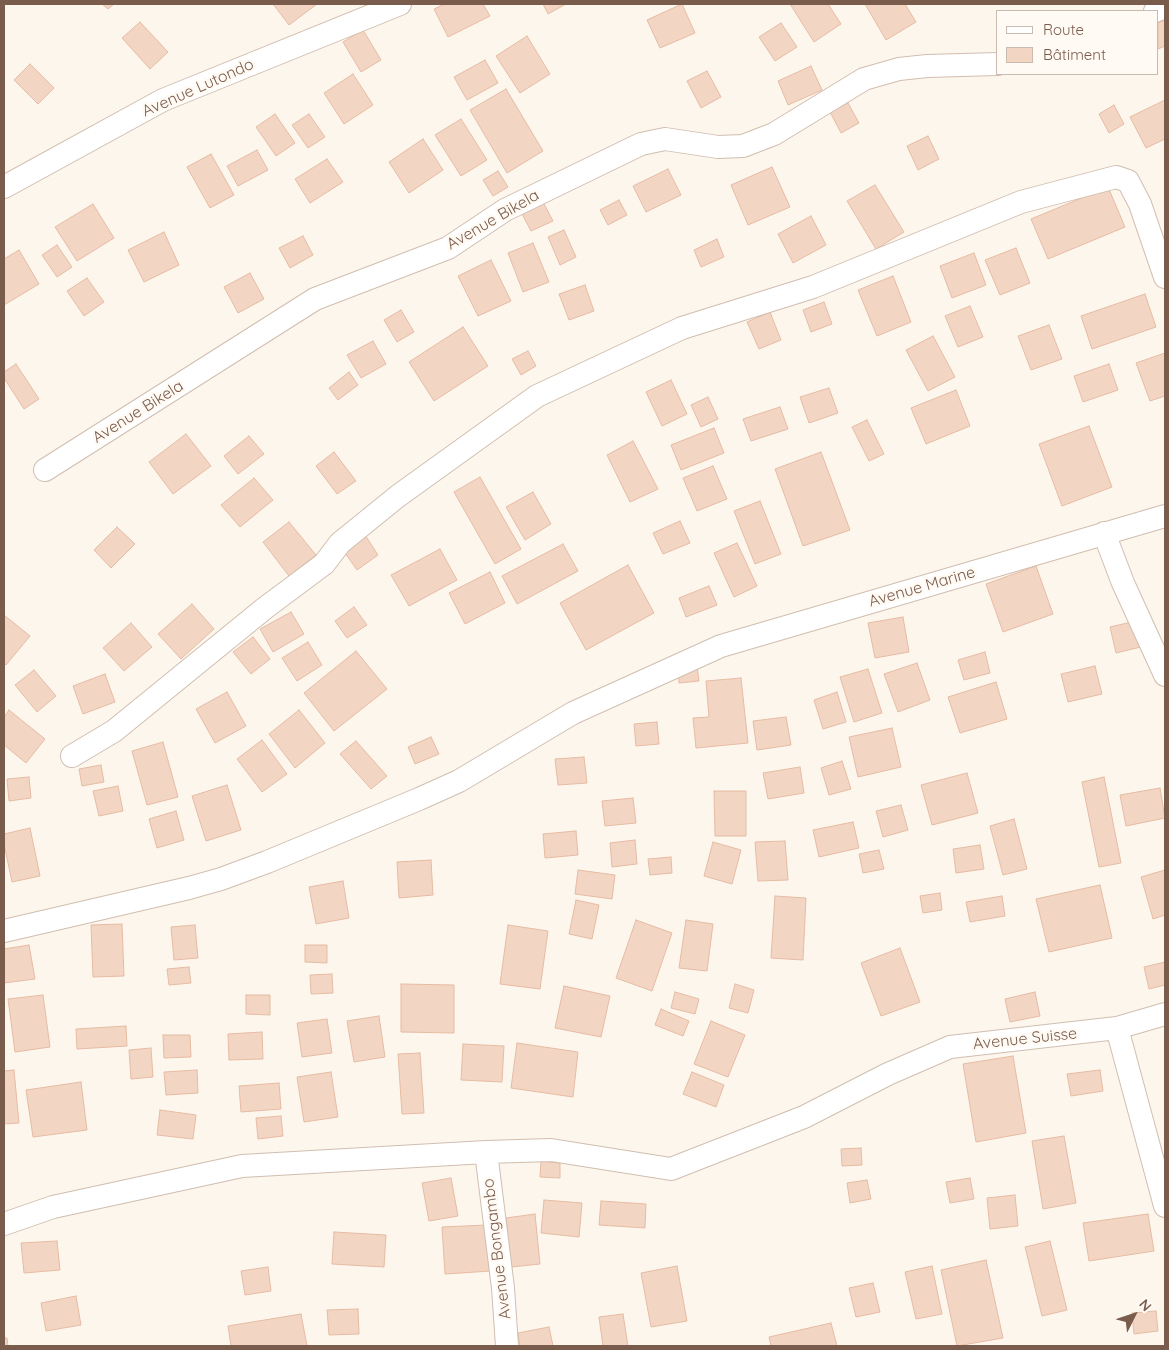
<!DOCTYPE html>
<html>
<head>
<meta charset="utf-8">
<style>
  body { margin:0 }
  #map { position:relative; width:1169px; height:1350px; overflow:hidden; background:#fdf6ec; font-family:Quicksand,sans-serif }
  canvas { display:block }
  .frame { position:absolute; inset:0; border:5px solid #7a5c4d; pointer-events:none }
  .legend { position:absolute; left:996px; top:10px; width:162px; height:65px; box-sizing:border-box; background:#fffaf3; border:1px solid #cabbb1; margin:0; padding:6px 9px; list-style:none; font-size:15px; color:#7a5c4d }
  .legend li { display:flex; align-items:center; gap:10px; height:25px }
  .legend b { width:25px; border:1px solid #cabbb1 }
  .north { position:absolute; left:1109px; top:1290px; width:50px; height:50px; -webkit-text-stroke:4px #fffaf3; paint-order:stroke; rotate:49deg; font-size:14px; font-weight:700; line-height:20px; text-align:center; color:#7a5c4d }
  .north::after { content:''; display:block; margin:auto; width:18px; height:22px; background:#7a5c4d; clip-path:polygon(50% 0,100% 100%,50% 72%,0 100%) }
</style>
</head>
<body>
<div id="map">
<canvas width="1169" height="1350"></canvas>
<div class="frame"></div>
<ul class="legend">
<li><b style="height:6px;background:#fff"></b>Route</li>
<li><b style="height:14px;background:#f3d5c3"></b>Bâtiment</li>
</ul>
<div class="north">N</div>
</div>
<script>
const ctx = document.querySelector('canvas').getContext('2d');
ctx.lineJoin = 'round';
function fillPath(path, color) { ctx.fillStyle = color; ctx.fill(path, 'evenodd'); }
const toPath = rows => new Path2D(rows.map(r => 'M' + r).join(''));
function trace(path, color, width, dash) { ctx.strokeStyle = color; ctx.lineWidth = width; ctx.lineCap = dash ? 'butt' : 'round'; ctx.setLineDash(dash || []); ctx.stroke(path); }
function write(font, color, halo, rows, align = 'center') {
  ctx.font = font + ' Quicksand,sans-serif'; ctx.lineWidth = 5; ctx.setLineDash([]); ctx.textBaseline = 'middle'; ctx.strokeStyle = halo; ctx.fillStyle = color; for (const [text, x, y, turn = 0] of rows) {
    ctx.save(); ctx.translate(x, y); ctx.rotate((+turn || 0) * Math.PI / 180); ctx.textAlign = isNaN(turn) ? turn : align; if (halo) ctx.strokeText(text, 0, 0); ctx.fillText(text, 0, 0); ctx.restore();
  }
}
const building = toPath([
  [102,4,114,4,108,9,102,4],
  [273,4,317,4,289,25,273,4],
  [445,4,483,4,490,16,448,37,434,9,445,4],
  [543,4,566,4,548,14,543,4],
  [682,4,695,33,660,48,647,20,682,4],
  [790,4,828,4,841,24,814,42,790,4],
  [865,4,905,4,916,22,886,40,865,4],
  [1165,20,1165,46,1158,49,1158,23,1165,20],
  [140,22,168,52,150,69,122,38,140,22],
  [781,23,797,47,775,61,759,37,781,23],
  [363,30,381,60,361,72,343,42,363,30],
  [527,36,550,74,520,93,496,56,527,36],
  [485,60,498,83,467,100,454,77,485,60],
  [30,64,54,88,38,104,14,80,30,64],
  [811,66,822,90,788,105,778,81,811,66],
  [707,71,721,97,701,108,687,81,707,71],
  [353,74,373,105,344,124,324,93,353,74],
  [506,89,543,151,507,173,470,110,506,89],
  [1165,100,1165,139,1146,148,1130,117,1165,100],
  [848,103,859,123,841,133,830,112,848,103],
  [1114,105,1124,124,1109,133,1099,114,1114,105],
  [275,114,295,143,276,156,256,127,275,114],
  [309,114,325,137,308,148,292,125,309,114],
  [461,119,487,160,461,176,435,135,461,119],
  [928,136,939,159,918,170,907,146,928,136],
  [423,139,443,170,409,193,389,162,423,139],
  [257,150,268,170,238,186,227,166,257,150],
  [211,154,234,195,210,208,187,167,211,154],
  [327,159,343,182,310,203,295,179,327,159],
  [772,167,790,207,748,225,731,185,772,167],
  [668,169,681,195,646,212,633,186,668,169],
  [498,171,508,187,493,196,483,180,498,171],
  [875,185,904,232,876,249,847,201,875,185],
  [1108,187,1125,227,1048,259,1031,219,1108,187],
  [619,200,627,215,608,225,600,210,619,200],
  [543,202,553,221,531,231,521,212,543,202],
  [93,204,114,238,77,261,55,227,93,204],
  [811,216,826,245,793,263,778,234,811,216],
  [564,230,576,257,560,265,548,237,564,230],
  [164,232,179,265,144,282,128,250,164,232],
  [303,236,313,255,290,268,279,248,303,236],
  [717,239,724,257,701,267,694,250,717,239],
  [533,243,549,282,523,292,508,253,533,243],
  [57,245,72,267,57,277,42,255,57,245],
  [1016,248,1030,283,1000,295,985,260,1016,248],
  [19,250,39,284,4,305,4,259,19,250],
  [974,253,986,285,952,298,940,266,974,253],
  [491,260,511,301,478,316,458,276,491,260],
  [250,273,264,299,238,313,224,287,250,273],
  [893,276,911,322,877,336,858,290,893,276],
  [87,278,104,302,84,316,67,291,87,278],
  [585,285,594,311,569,320,559,294,585,285],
  [1145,294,1156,327,1092,349,1081,316,1145,294],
  [824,302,832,324,811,332,803,310,824,302],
  [970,306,983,337,958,347,945,316,970,306],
  [401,310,414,332,397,342,384,320,401,310],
  [770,312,781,340,759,349,747,322,770,312],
  [1049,325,1062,359,1031,370,1018,336,1049,325],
  [463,327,488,366,434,401,409,362,463,327],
  [933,336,955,377,928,391,906,350,933,336],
  [373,341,386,364,361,378,347,355,373,341],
  [528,351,536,366,521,375,512,359,528,351],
  [1165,353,1165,396,1150,401,1136,363,1165,353],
  [16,364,39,399,24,409,4,378,4,372,16,364],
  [1109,364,1118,390,1083,402,1074,376,1109,364],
  [349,372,358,385,338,400,329,388,349,372],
  [671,380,687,414,662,426,646,392,671,380],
  [829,388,838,413,809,423,800,397,829,388],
  [956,390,970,426,926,444,911,408,956,390],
  [708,397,718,419,701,427,691,405,708,397],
  [780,407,788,429,751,441,743,419,780,407],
  [867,420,884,454,869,461,852,427,867,420],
  [1089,426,1112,487,1062,506,1039,444,1089,426],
  [714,428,724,453,681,470,671,445,714,428],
  [186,434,211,466,173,494,149,462,186,434],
  [249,436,264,454,238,474,224,456,249,436],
  [633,441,658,489,630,502,607,455,633,441],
  [334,452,356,481,337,494,316,466,334,452],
  [821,452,850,530,803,546,775,469,821,452],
  [713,466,727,499,697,511,683,478,713,466],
  [480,477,521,549,495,564,454,492,480,477],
  [254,478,273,500,240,527,221,505,254,478],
  [533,492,551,524,525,540,506,507,533,492],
  [760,501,781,554,755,564,734,511,760,501],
  [680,521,690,543,663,554,653,533,680,521],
  [289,522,316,555,289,576,263,542,289,522],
  [117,527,135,544,111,568,94,550,117,527],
  [365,535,378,555,357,570,343,550,365,535],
  [737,543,757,586,734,597,714,553,737,543],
  [563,544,578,571,517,604,502,576,563,544],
  [440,549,457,580,409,606,391,575,440,549],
  [628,565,654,613,586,650,560,603,628,565],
  [1036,566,1053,614,1003,632,986,584,1036,566],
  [490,572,505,603,465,624,449,593,490,572],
  [709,586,717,605,686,617,679,598,709,586],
  [192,604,214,629,181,659,158,634,192,604],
  [354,607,367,625,347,638,335,621,354,607],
  [291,612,304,634,273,652,260,629,291,612],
  [4,615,30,636,6,665,4,663,4,615],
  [903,617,909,652,875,658,868,623,903,617],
  [1140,620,1145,646,1116,653,1110,627,1140,620],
  [131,623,152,647,124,671,103,648,131,623],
  [253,637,270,659,251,674,233,652,253,637],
  [308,642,322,665,297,681,282,658,308,642],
  [356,651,387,689,334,731,304,693,356,651],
  [985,652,990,673,964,680,958,660,985,652],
  [917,663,930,700,898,712,884,674,917,663],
  [697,666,699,681,679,683,678,668,697,666],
  [1095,666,1102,694,1068,702,1061,674,1095,666],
  [868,669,882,713,854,722,840,677,868,669],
  [34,670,56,696,37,712,15,685,34,670],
  [105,674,115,702,83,714,73,686,105,674],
  [741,678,748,743,696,748,693,718,709,717,706,681,741,678],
  [996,682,1007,719,960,733,948,697,996,682],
  [227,692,246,726,215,743,196,709,227,692],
  [837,692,846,722,823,729,814,700,837,692],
  [9,710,45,739,26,763,4,745,4,717,9,710],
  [299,710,325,743,295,768,269,734,299,710],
  [786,717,791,745,757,750,753,721,786,717],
  [657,722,659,744,636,746,634,724,657,722],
  [892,728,901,767,858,777,849,737,892,728],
  [431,737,439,754,415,764,408,747,431,737],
  [262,740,287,774,262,792,237,759,262,740],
  [356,741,387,776,371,789,340,754,356,741],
  [163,742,178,797,147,805,132,751,163,742],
  [584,757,587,783,558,785,555,759,584,757],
  [842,761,851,789,829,795,821,768,842,761],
  [101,765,104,782,82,786,79,769,101,765],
  [800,767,804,793,768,799,763,773,800,767],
  [967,773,978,813,932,825,921,785,967,773],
  [29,777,31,798,9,801,7,779,29,777],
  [1104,777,1121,863,1099,867,1082,782,1104,777],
  [227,785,241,830,206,841,192,796,227,785],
  [118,786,123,811,99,816,93,791,118,786],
  [1160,788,1165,818,1126,826,1120,795,1160,788],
  [714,791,746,791,746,836,715,836,714,791],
  [633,798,636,823,605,826,602,801,633,798],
  [901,805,908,830,883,837,876,811,901,805],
  [176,811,184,840,157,848,149,819,176,811],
  [1014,819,1027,869,1003,875,990,826,1014,819],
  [853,822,859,848,819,857,813,830,853,822],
  [30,828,40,876,12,882,4,844,4,834,30,828],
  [576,831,578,855,545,858,543,834,576,831],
  [635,840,637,864,612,867,610,843,635,840],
  [785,841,788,880,758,881,755,842,785,841],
  [713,842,741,850,732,884,704,876,713,842],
  [980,845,984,869,956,873,953,849,980,845],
  [879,850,884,869,863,873,859,854,879,850],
  [671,857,672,873,650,875,648,859,671,857],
  [431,860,433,895,399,898,397,862,431,860],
  [578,870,615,875,612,899,575,894,578,870],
  [1165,870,1165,915,1153,919,1141,877,1165,870],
  [343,881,349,918,316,924,309,887,343,881],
  [1100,885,1112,938,1049,952,1036,899,1100,885],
  [940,893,942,910,923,913,920,896,940,893],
  [775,896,806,898,803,960,771,958,775,896],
  [1002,896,1005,916,970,922,966,902,1002,896],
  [576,900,599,905,592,939,569,934,576,900],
  [636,920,672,933,652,991,616,978,636,920],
  [686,920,713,924,707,971,679,968,686,920],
  [122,924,124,976,93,977,91,925,122,924],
  [195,925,198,958,174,960,171,927,195,925],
  [508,925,548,931,540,989,500,984,508,925],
  [29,945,35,979,4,983,4,949,29,945],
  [305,945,327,945,327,963,305,962,305,945],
  [900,948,920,1002,881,1016,861,963,900,948],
  [1165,962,1165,985,1149,989,1144,967,1165,962],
  [189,967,191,983,169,985,167,969,189,967],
  [332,974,333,993,311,994,310,975,332,974],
  [401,984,454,985,454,1033,401,1032,401,984],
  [735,984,754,990,748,1013,729,1008,735,984],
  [564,986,610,996,601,1037,555,1028,564,986],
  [675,992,699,999,695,1014,671,1008,675,992],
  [1035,992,1040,1016,1010,1022,1005,999,1035,992],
  [43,995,50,1047,15,1052,8,999,43,995],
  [246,995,270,995,270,1015,246,1014,246,995],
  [661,1009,689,1021,683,1036,655,1025,661,1009],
  [379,1016,385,1057,354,1062,347,1021,379,1016],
  [327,1019,332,1053,302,1057,297,1023,327,1019],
  [711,1021,745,1035,728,1077,694,1064,711,1021],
  [126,1026,127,1046,77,1049,76,1029,126,1026],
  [262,1032,263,1059,229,1060,228,1034,262,1032],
  [163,1035,190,1035,191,1057,164,1058,163,1035],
  [517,1043,578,1052,573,1097,511,1088,517,1043],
  [463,1044,504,1046,502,1082,461,1080,463,1044],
  [151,1048,153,1077,131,1079,129,1050,151,1048],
  [420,1053,424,1113,402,1114,398,1054,420,1053],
  [1013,1056,1026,1133,976,1142,963,1064,1013,1056],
  [14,1070,19,1123,4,1124,4,1071,14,1070],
  [197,1070,198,1093,166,1095,164,1072,197,1070],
  [1100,1070,1103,1091,1071,1096,1067,1074,1100,1070],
  [331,1072,338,1117,304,1122,297,1077,331,1072],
  [692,1072,724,1085,716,1107,683,1094,692,1072],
  [81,1082,87,1130,33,1137,26,1090,81,1082],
  [279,1083,281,1109,241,1112,239,1086,279,1083],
  [160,1110,196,1115,193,1139,157,1135,160,1110],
  [281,1116,283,1136,258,1139,256,1118,281,1116],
  [1064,1136,1076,1203,1043,1209,1032,1141,1064,1136],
  [861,1148,862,1165,842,1166,841,1149,861,1148],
  [541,1161,560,1163,560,1178,540,1177,541,1161],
  [451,1178,458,1216,429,1221,422,1183,451,1178],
  [970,1178,974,1199,950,1203,946,1182,970,1178],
  [867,1180,871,1199,850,1203,847,1183,867,1180],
  [1015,1195,1018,1226,990,1229,987,1198,1015,1195],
  [544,1200,582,1203,579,1237,541,1233,544,1200],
  [601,1201,646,1204,645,1228,599,1225,601,1201],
  [535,1214,540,1264,511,1267,506,1218,535,1214],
  [1148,1214,1154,1251,1089,1261,1083,1223,1148,1214],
  [487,1225,491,1271,445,1274,442,1227,487,1225],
  [334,1232,386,1235,384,1267,332,1264,334,1232],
  [57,1241,60,1270,24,1273,21,1243,57,1241],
  [1050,1241,1067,1310,1042,1316,1025,1247,1050,1241],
  [986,1260,1003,1338,957,1346,941,1270,986,1260],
  [677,1266,687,1321,651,1327,641,1273,677,1266],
  [932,1266,942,1314,916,1319,905,1272,932,1266],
  [268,1267,271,1291,245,1295,241,1271,268,1267],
  [873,1283,880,1312,856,1317,849,1288,873,1283],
  [76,1296,81,1325,46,1331,41,1303,76,1296],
  [358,1309,359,1334,329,1335,327,1310,358,1309],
  [1156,1311,1158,1331,1134,1334,1132,1313,1156,1311],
  [301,1314,307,1346,231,1346,228,1326,301,1314],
  [623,1314,628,1346,603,1346,599,1317,623,1314],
  [831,1323,837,1346,771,1346,769,1337,831,1323],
  [549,1327,553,1346,520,1346,518,1333,549,1327],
  [4,1338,7,1338,8,1346,4,1346,4,1338]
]);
fillPath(building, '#f3d5c3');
trace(building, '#e6bba3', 1);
const minor = toPath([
  [1155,11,1165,7],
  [4,187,163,100,400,4],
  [45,470,315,299,448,248,505,210,641,144,665,139,718,147,743,146,774,134,864,79,899,69,927,66,998,64],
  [1104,533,1123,583,1165,675],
  [72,756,114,731,265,608,324,564,340,543,398,496,537,396,682,328,813,287,1021,202,1116,177,1128,181,1140,204,1165,277],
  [4,931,189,888,221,879,267,862,419,799,459,781,573,713,721,646,1165,516],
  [1117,1028,1165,1206],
  [486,1152,503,1288,507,1346],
  [4,1224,53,1207,242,1166,486,1152,551,1150,671,1169,804,1117,888,1074,950,1047,1117,1028,1165,1014]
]);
trace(minor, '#d1beb0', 24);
trace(minor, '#fff', 22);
write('16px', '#7a5c4d', '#fffaf3', [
  ["Avenue Lutondo",198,88,-24],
  ["Avenue Bikela",493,220,-30],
  ["Avenue Bikela",138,412,-32],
  ["Avenue Marine",922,587,-16],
  ["Avenue Suisse",1025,1039,-6],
  ["Avenue Bongambo",497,1249,-97]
]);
</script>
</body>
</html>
